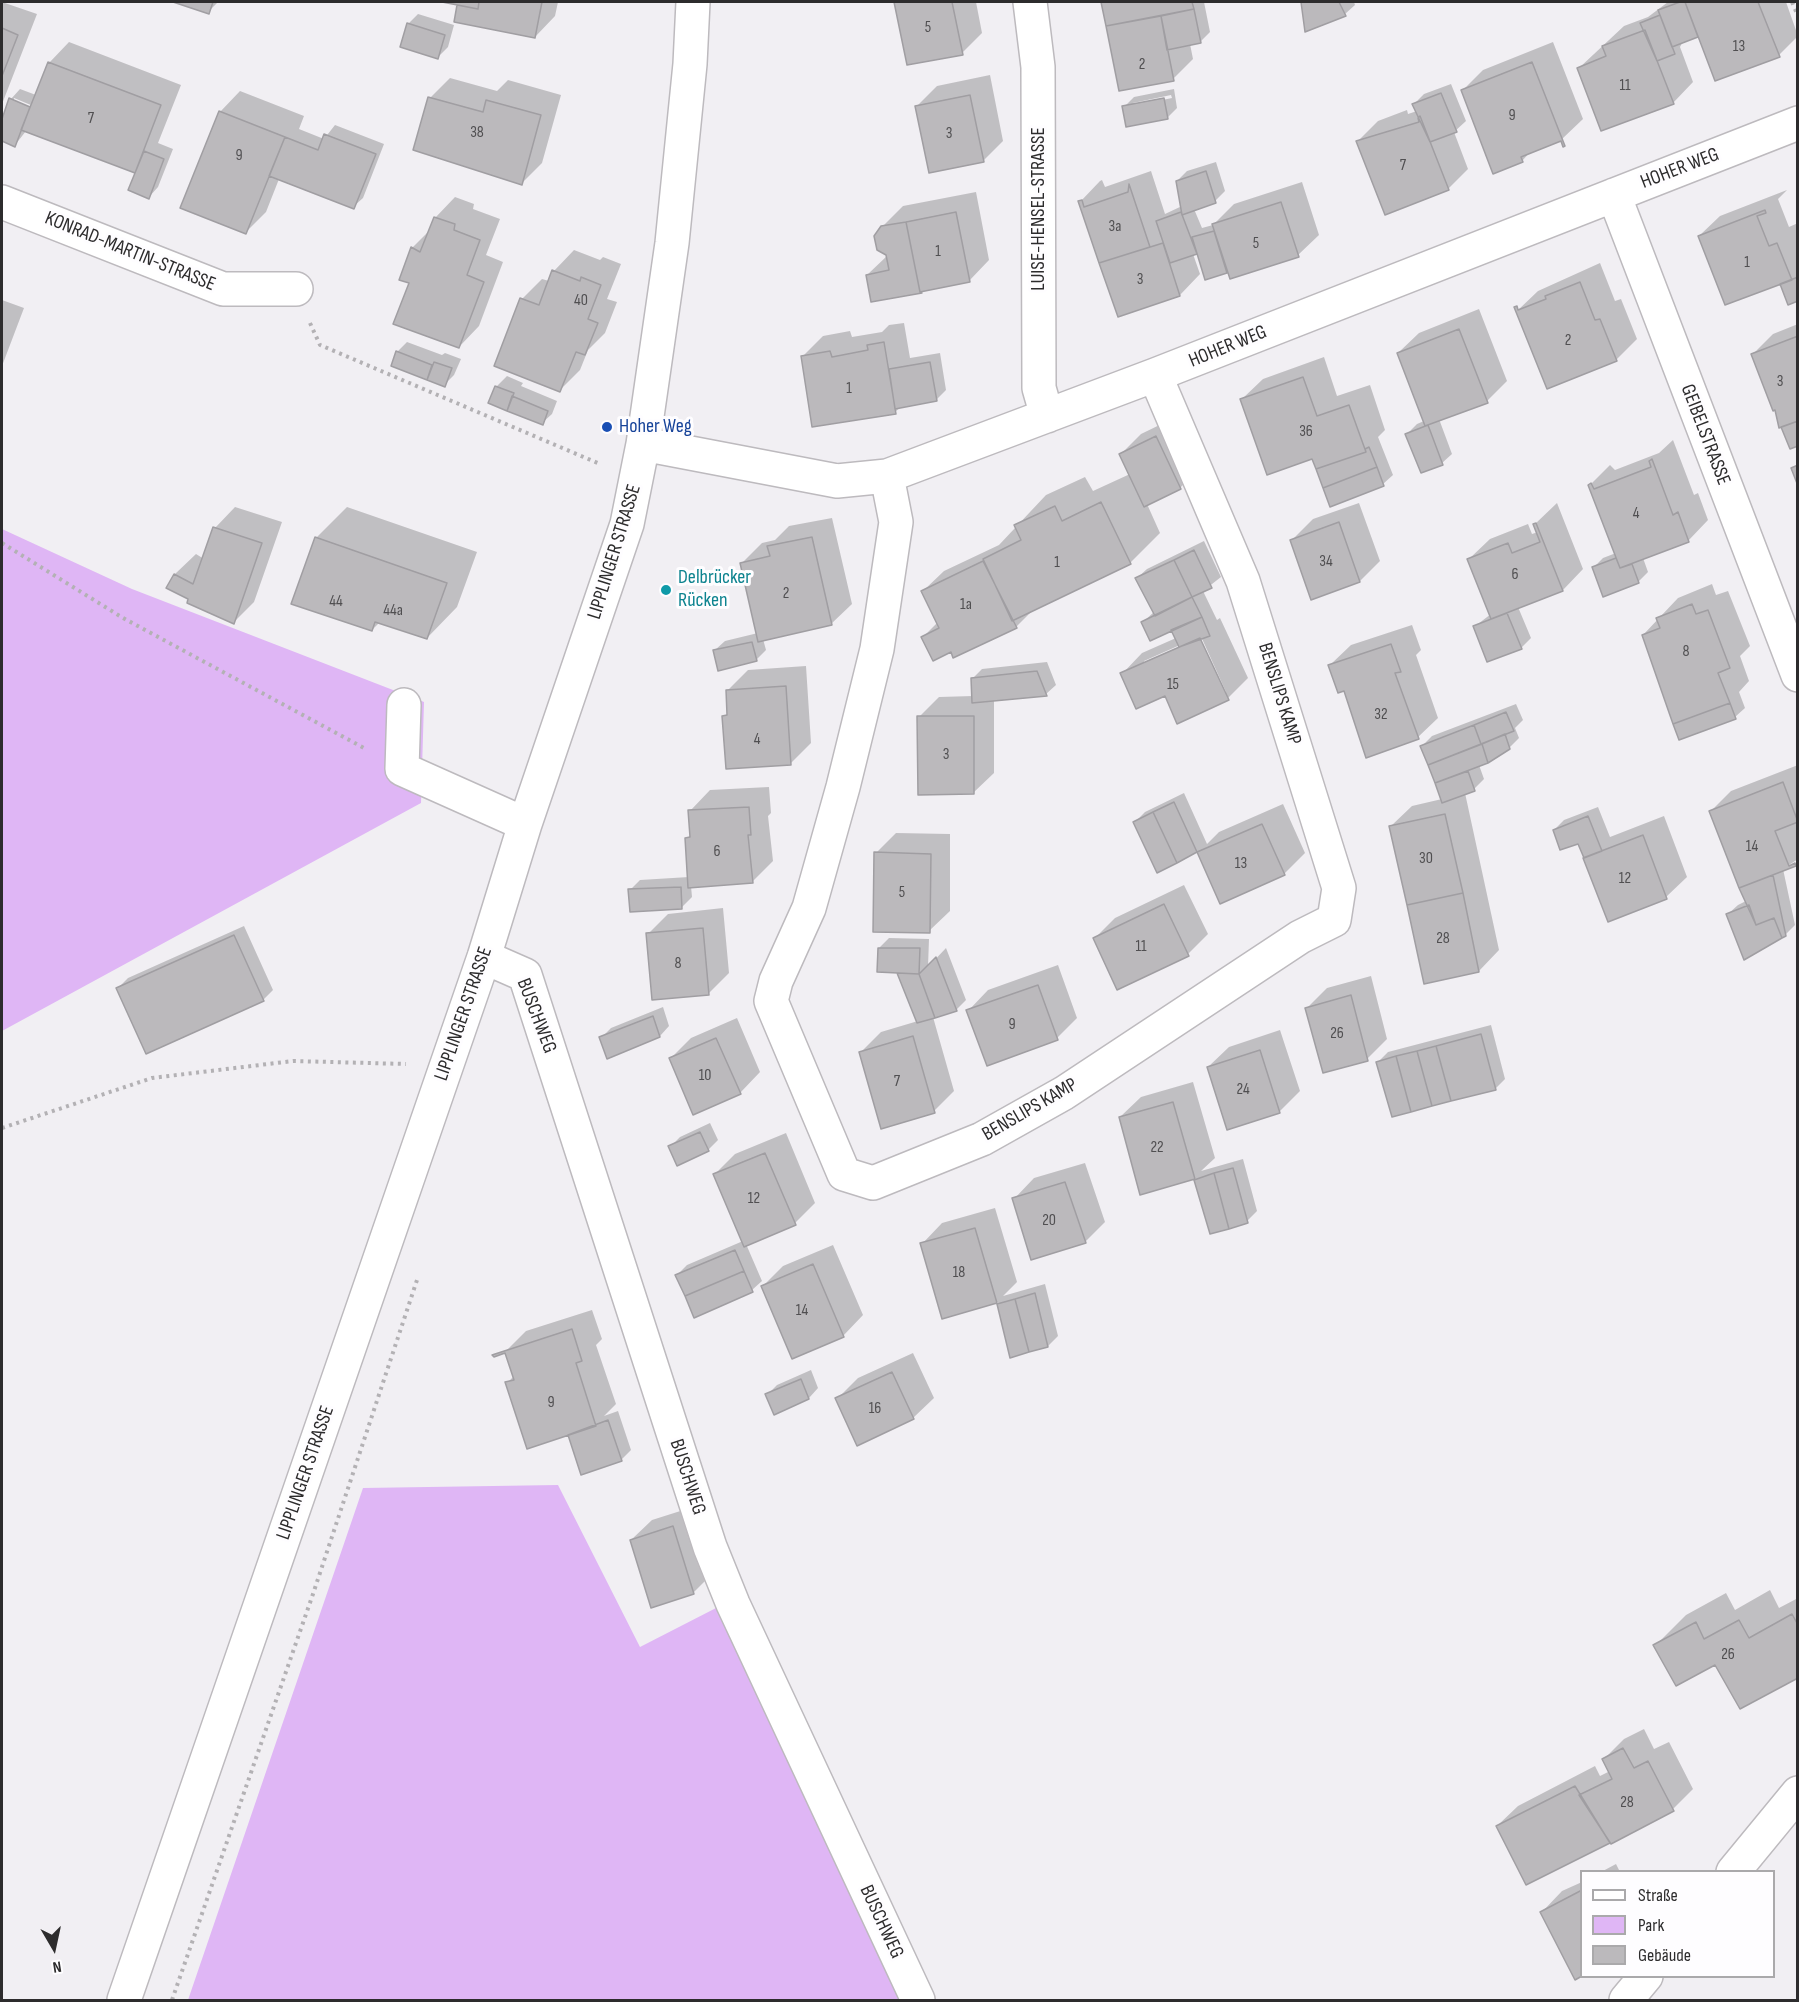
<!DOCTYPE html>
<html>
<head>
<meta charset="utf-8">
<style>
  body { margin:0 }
  #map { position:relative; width:1799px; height:2002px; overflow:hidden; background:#f1eff3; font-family:"Sofia Sans Condensed",sans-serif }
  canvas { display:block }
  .frame { position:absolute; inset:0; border:3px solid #2d2c2d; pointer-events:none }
  .legend { position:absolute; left:1580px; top:1870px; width:195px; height:108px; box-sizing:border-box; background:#fefdff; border:2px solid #aaa9ab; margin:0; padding:8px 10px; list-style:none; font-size:18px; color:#2d2c2d }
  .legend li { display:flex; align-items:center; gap:12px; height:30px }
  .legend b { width:30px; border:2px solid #aaa9ab }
  .north { position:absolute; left:24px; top:1918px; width:60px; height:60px; -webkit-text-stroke:4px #fefdff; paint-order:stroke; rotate:171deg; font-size:16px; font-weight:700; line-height:24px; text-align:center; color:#2d2c2d }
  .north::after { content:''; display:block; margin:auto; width:21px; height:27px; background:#2d2c2d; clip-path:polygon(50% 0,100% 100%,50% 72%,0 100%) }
</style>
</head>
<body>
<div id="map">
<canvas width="1799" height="2002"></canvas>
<div class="frame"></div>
<ul class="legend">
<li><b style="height:8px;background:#fff"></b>Straße</li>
<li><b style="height:16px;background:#dfb6f5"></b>Park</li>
<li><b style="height:16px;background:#bbb9bc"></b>Gebäude</li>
</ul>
<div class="north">N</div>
</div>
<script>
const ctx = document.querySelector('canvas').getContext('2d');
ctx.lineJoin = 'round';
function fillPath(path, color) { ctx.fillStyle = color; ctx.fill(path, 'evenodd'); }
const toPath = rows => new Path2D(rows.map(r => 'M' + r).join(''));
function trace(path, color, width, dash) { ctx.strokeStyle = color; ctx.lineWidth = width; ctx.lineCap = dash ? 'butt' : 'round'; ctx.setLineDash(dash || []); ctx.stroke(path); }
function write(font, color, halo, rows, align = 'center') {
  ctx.font = font + ' "Sofia Sans Condensed",sans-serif'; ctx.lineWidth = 6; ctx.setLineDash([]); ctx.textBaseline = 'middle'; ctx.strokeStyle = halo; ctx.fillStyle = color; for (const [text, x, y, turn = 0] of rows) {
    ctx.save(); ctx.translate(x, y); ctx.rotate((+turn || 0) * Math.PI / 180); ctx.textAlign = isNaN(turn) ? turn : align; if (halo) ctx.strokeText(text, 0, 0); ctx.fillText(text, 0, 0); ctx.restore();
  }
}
fillPath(toPath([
  [2,529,132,589,424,702,421,803,2,1031],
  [558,1485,640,1647,718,1607,902,2000,188,2000,363,1488]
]), '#dfb6f5');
fillPath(toPath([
  [2,2,37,14,2,104],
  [177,2,218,2,208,12],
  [449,2,558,2,555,16,535,37,458,6,460,4],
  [896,2,976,2,982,33,962,53,908,63],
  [1102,2,1204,2,1210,32,1200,42,1190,44,1193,59,1173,79,1120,89],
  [1302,2,1354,2,1355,5,1345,14,1306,30],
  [1668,2,1786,2,1798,36,1779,55,1699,34,1683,41,1680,47,1693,82,1673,103,1579,68,1624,26,1648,17],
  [418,14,454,25,448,47,438,57,408,24],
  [69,42,181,85,158,143,173,149,158,187,149,197,139,167,134,172,26,131,15,145,2,140,2,123,11,99,20,89,36,95,49,63],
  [14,98,38,108,37,111,14,102],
  [1553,42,1583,119,1562,139,1531,151,1522,161,1462,91,1483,70],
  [990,75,1003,141,983,161,917,106,937,86],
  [450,78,497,91,508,80,561,95,542,163,522,183,469,168,470,165,430,98],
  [1451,84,1466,121,1454,132,1468,169,1448,189,1358,141,1378,121,1407,110,1408,114,1417,111,1414,104,1424,94],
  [1174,89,1177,108,1167,118,1124,107,1134,97],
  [1171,95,1172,98,1133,106,1133,103],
  [240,91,304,116,299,129,324,139,335,125,384,144,363,198,353,207,279,179,266,212,246,232,220,112],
  [1216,162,1225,191,1215,201,1194,209,1202,228,1213,225,1234,204,1302,182,1319,235,1298,255,1226,271,1198,252,1193,254,1200,274,1180,295,1118,315,1080,202,1100,181,1102,180,1105,187,1151,171,1165,214,1182,206,1177,181,1187,171],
  [1787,190,1778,199,1789,227,1798,223,1798,300,1781,282,1699,236,1720,216],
  [976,192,989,260,969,281,867,275,888,255,882,227,903,206],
  [455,197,474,204,473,209,500,219,486,255,503,262,479,326,459,347,411,282,412,248,430,230,435,218],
  [574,250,600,260,603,257,621,264,607,299,617,302,605,333,588,350,580,370,560,390,522,299,542,279,549,281,554,271],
  [1600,263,1615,301,1621,299,1637,339,1616,360,1517,311,1538,291],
  [2,300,24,308,2,366],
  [1479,309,1507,381,1487,401,1439,419,1452,454,1442,463,1407,434,1417,424,1424,421,1398,353,1419,333],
  [904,323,910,358,940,353,946,390,936,400,902,406,895,412,802,357,823,336,850,331,852,337,882,332,889,325],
  [1798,324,1798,444,1776,408,1753,354,1773,334],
  [407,342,442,355,445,353,461,359,454,375,444,385,393,365,397,352],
  [1324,357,1337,396,1370,385,1385,430,1378,437,1393,475,1383,484,1312,457,1242,399,1263,379],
  [507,376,523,383,521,386,557,401,552,414,542,423,490,402,497,386],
  [1176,417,1200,467,1180,488,1147,504,1160,533,1130,563,1035,608,1016,627,951,650,923,637,938,622,923,591,944,571,999,545,1046,495,1085,477,1093,491,1130,474,1121,454,1141,434],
  [1673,440,1694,495,1698,493,1708,520,1688,541,1643,558,1648,572,1638,582,1593,568,1603,558,1616,553,1590,485,1610,465,1615,470,1659,453],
  [1359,503,1380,561,1360,581,1292,540,1313,519],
  [1557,503,1583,569,1563,590,1518,607,1531,638,1521,648,1474,627,1491,614,1469,559,1490,539,1528,524,1532,534,1538,532,1535,524],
  [235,507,282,522,254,602,234,622,169,587,175,574,196,554,204,559,215,528],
  [347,507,477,552,457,607,427,638,380,622,372,630,316,538],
  [832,518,852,604,831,624,763,639,766,650,756,660,715,650,725,641,758,633,741,564,762,543,775,540,789,526],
  [1204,541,1221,577,1203,591,1217,620,1220,618,1248,678,1227,699,1165,694,1122,674,1142,653,1176,638,1172,628,1143,622,1154,612,1137,578,1147,569],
  [1199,632,1226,692,1223,692,1196,633],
  [1180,645,1180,648,1144,664,1144,661],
  [1712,584,1716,595,1728,591,1750,646,1740,656,1749,681,1739,692,1745,708,1735,717,1643,635,1678,598],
  [1412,625,1421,650,1416,655,1438,718,1417,738,1345,689,1330,665,1351,645],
  [1047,662,1056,685,1046,694,994,699,994,773,973,793,919,717,939,697,973,696,972,679,982,669],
  [806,666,811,743,791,763,724,717,729,712,727,691,748,670],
  [1516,704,1523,720,1515,728,1519,738,1509,748,1479,765,1484,779,1474,789,1465,793,1499,950,1479,971,1391,826,1412,806,1442,799,1422,746,1432,736],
  [1798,765,1798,859,1783,869,1795,925,1785,935,1728,914,1738,905,1748,900,1741,888,1746,884,1711,811,1731,791],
  [769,787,771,813,768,816,773,861,752,882,691,886,692,897,682,907,630,890,640,880,689,877,687,839,691,834,690,811,710,790],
  [1184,793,1207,844,1219,832,1283,804,1305,853,1284,874,1221,902,1198,851,1158,871,1135,822,1145,812],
  [1598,807,1610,837,1664,816,1687,877,1666,897,1579,842,1554,830,1564,820],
  [896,833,950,834,950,911,929,931,876,853],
  [1184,885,1208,934,1188,954,1094,939,1115,918],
  [723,908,729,973,708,994,648,934,668,914],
  [244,926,273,990,263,1000,118,988,128,978],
  [889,938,929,939,928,967,946,948,966,1000,956,1010,933,1017,954,1091,934,1111,860,1053,881,1032,918,1021,898,971,879,948],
  [1058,965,1077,1018,1057,1038,968,1011,988,990],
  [1371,976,1387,1039,1367,1059,1307,1008,1327,988],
  [663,1007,669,1026,660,1036,601,1038,611,1028],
  [737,1018,760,1072,740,1093,670,1059,691,1038],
  [1491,1025,1505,1079,1495,1089,1378,1062,1388,1052],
  [1280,1030,1300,1091,1279,1112,1208,1067,1229,1047],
  [1193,1082,1215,1158,1201,1171,1243,1159,1257,1211,1247,1221,1211,1232,1196,1178,1141,1193,1120,1117,1141,1097],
  [710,1123,718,1140,708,1150,670,1147,680,1137],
  [786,1133,815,1203,795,1223,746,1244,762,1281,752,1290,677,1275,687,1265,743,1241,715,1174,735,1154],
  [1085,1163,1105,1222,1085,1242,1014,1199,1034,1178],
  [995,1208,1017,1282,1003,1296,1045,1284,1058,1336,1048,1346,1011,1356,998,1302,943,1317,922,1244,942,1223],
  [833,1245,863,1315,843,1336,763,1286,783,1266],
  [592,1310,602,1339,596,1345,616,1404,604,1416,618,1411,631,1450,621,1460,569,1434,507,1383,514,1376,506,1351,526,1331],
  [913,1353,934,1398,913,1418,837,1399,858,1378],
  [811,1370,818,1388,809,1398,774,1413,767,1395,777,1385],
  [693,1507,714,1572,693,1593,631,1540,652,1520],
  [1770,1590,1779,1608,1798,1598,1798,1676,1716,1663,1655,1646,1686,1615,1726,1593,1735,1610],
  [1644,1729,1654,1749,1669,1742,1693,1789,1673,1809,1527,1883,1497,1826,1518,1806,1595,1766,1600,1776,1610,1771,1604,1759,1624,1739],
  [1616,1864,1620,1872,1601,1872],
  [1582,1882,1582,1975,1542,1912,1562,1891]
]), '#0003');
const building = toPath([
  [173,2,213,2,209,14,173,2],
  [442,2,479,2,478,9,442,2],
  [479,2,542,2,535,38,454,22,457,5,478,9,479,2],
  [894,2,952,2,963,55,907,65,894,2],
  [1101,2,1192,2,1194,9,1106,26,1101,2],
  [1301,2,1339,2,1346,16,1305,32,1301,2],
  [1680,2,1685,2,1698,37,1672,47,1658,10,1680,2],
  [1685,2,1758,2,1780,57,1715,81,1685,2],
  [1194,9,1201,43,1167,50,1161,16,1194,9],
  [1660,15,1675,54,1657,61,1640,23,1660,15],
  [1161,16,1174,81,1119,91,1106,26,1161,16],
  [407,23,445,35,438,59,400,47,407,23],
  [2,28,18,35,2,76,2,28],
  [1645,30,1674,104,1601,131,1577,68,1606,56,1602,46,1645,30],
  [48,62,161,105,135,173,21,130,48,62],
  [1532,62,1565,146,1563,147,1561,141,1521,157,1523,162,1493,174,1461,90,1532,62],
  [1441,93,1457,132,1430,142,1412,104,1441,93],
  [970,95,984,162,929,173,915,106,970,95],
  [428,97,483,112,486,100,541,115,522,185,413,150,428,97],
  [9,98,30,107,15,147,2,141,2,119,9,98],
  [1164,98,1168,119,1126,127,1122,106,1164,98],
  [219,111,285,137,246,234,180,208,219,111],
  [1420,116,1449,190,1385,215,1356,141,1419,122,1418,118,1420,116],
  [324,134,376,154,354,209,269,176,285,137,318,150,324,134],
  [144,151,164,159,149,199,128,190,144,151],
  [1206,171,1216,203,1182,215,1176,181,1206,171],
  [1129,184,1150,247,1099,263,1078,201,1082,200,1084,207,1128,192,1129,184],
  [1281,202,1299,257,1230,279,1212,224,1281,202],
  [1765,210,1766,213,1757,216,1769,246,1777,243,1792,280,1725,305,1698,236,1765,210],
  [956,212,970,282,920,292,906,222,956,212],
  [1181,212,1197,254,1170,263,1156,221,1181,212],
  [434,217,455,224,454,230,480,240,467,275,484,282,459,348,393,324,409,283,399,280,411,247,420,252,434,217],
  [906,222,920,292,922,293,871,302,866,275,889,270,886,255,877,250,874,236,881,226,906,222],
  [1214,231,1227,273,1205,280,1192,237,1214,231],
  [1163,243,1180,296,1118,317,1099,263,1163,243],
  [552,270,580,281,581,277,601,285,588,319,598,323,585,355,576,352,560,392,494,366,520,298,539,305,552,270],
  [1798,277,1798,301,1788,305,1780,284,1798,277],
  [1580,282,1595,320,1600,319,1617,361,1547,389,1514,307,1517,306,1518,310,1546,299,1545,296,1580,282],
  [1459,329,1488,403,1425,426,1397,353,1459,329],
  [1798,336,1798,421,1779,428,1775,410,1773,411,1751,354,1798,336],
  [884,342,896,414,812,427,801,356,830,351,832,357,868,350,867,345,884,342],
  [396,351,432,365,427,380,391,366,396,351],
  [434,362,452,368,445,387,427,380,434,362],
  [930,362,937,401,895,409,889,369,930,362],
  [1303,377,1317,416,1349,405,1366,452,1316,469,1312,459,1267,475,1240,399,1303,377],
  [495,386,514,393,507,411,488,403,495,386],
  [512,396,548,411,543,425,507,411,512,396],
  [1798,421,1798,446,1790,449,1781,427,1798,421],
  [1428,425,1443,465,1421,473,1405,434,1428,425],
  [1156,436,1181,489,1144,507,1119,454,1156,436],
  [1369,447,1377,467,1323,488,1316,469,1366,452,1365,449,1369,447],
  [1652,459,1673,515,1678,512,1689,542,1620,568,1588,485,1591,483,1594,489,1651,467,1649,461,1652,459],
  [1798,465,1798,486,1791,468,1798,465],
  [1377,467,1384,486,1330,507,1323,488,1377,467],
  [1101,502,1131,564,1012,621,983,559,1021,540,1014,525,1055,506,1062,521,1101,502],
  [1339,522,1360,582,1311,600,1290,540,1339,522],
  [1536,523,1563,591,1491,619,1467,559,1508,543,1512,553,1540,542,1533,524,1536,523],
  [213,527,262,543,234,624,187,603,188,599,166,588,174,574,193,584,213,527],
  [315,537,447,583,427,639,375,622,372,631,291,604,315,537],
  [812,537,832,625,758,642,740,563,770,556,767,546,812,537],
  [1194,550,1212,588,1192,597,1174,560,1194,550],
  [1616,558,1620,568,1632,564,1639,583,1603,597,1592,567,1616,558],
  [1174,560,1192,597,1155,616,1135,578,1174,560],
  [983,561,1017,628,953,658,951,652,933,661,921,637,939,628,921,591,983,561],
  [1192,597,1202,617,1150,641,1141,622,1192,597],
  [1692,604,1696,614,1708,610,1730,668,1718,673,1730,703,1673,724,1642,635,1660,628,1656,618,1692,604],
  [1507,613,1522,649,1487,662,1473,626,1507,613],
  [1202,617,1210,636,1179,647,1171,630,1202,617],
  [1200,638,1229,700,1177,724,1165,696,1136,709,1120,673,1200,638],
  [752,642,757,661,718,671,713,650,752,642],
  [1391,644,1401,672,1395,673,1419,739,1366,758,1344,691,1338,693,1328,665,1391,644],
  [1037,671,1047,696,972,703,971,678,1037,671],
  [786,686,791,765,726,769,722,716,727,715,726,690,786,686],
  [1730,703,1736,719,1679,740,1673,724,1730,703],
  [1506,712,1514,731,1481,744,1474,725,1506,712],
  [917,716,974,716,974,794,918,795,917,716],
  [1474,725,1481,744,1428,765,1420,746,1474,725],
  [1505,734,1510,749,1488,763,1482,744,1505,734],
  [1482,744,1488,763,1435,783,1428,765,1482,744],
  [1468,771,1475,791,1442,803,1435,783,1468,771],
  [1783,782,1798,822,1775,831,1789,866,1795,863,1796,866,1739,888,1709,811,1783,782],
  [1174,802,1197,852,1177,863,1153,812,1174,802],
  [749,807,751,835,748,835,753,883,688,888,685,838,690,837,688,810,749,807],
  [1153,812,1177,863,1157,873,1133,822,1153,812],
  [1445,814,1463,893,1407,905,1389,826,1445,814],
  [1588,816,1602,851,1584,858,1578,844,1560,850,1553,830,1588,816],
  [1262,824,1285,875,1220,904,1197,852,1262,824],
  [1643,835,1667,899,1608,922,1583,858,1643,835],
  [874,852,931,854,930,933,873,932,874,852],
  [1773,875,1786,936,1782,938,1774,918,1756,925,1739,888,1773,875],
  [681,887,682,909,630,912,628,889,681,887],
  [1463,893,1479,972,1424,984,1407,905,1463,893],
  [1164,904,1189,956,1117,990,1093,938,1164,904],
  [1749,905,1756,925,1774,918,1782,938,1744,960,1726,914,1749,905],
  [703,928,709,995,652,1000,646,933,703,928],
  [234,935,264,1001,146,1054,116,988,234,935],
  [878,948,920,948,919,974,877,972,878,948],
  [936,957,957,1011,935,1018,919,974,936,957],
  [897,973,919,974,935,1018,917,1023,897,973],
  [1038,985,1058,1040,987,1066,966,1010,1038,985],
  [1351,995,1368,1061,1323,1073,1305,1008,1351,995],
  [653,1016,660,1037,607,1059,599,1037,653,1016],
  [1481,1034,1496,1090,1451,1101,1436,1046,1481,1034],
  [913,1036,935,1113,881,1129,859,1052,913,1036],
  [716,1038,741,1094,693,1115,669,1058,716,1038],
  [1436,1046,1451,1101,1432,1106,1417,1051,1436,1046],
  [1260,1050,1280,1113,1227,1130,1207,1067,1260,1050],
  [1417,1051,1432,1106,1411,1112,1396,1056,1417,1051],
  [1396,1056,1411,1112,1392,1117,1376,1062,1396,1056],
  [1173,1102,1195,1179,1140,1195,1119,1117,1173,1102],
  [700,1132,709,1151,677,1166,668,1146,700,1132],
  [765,1153,796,1225,744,1247,713,1174,765,1153],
  [1233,1168,1248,1223,1229,1229,1214,1173,1233,1168],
  [1214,1173,1229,1229,1210,1234,1194,1180,1214,1173],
  [1065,1182,1086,1243,1031,1260,1012,1198,1065,1182],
  [975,1228,997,1303,942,1319,920,1243,975,1228],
  [735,1250,744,1271,685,1296,675,1275,735,1250],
  [813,1264,844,1337,792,1359,761,1286,813,1264],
  [744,1271,753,1292,694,1318,685,1296,744,1271],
  [1035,1293,1048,1347,1029,1352,1015,1299,1035,1293],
  [1015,1299,1029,1352,1010,1358,997,1304,1015,1299],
  [572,1329,582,1361,576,1363,596,1426,527,1449,505,1382,514,1380,505,1353,494,1357,492,1355,572,1329],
  [892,1372,914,1419,857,1446,835,1398,892,1372],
  [801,1379,809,1399,774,1415,765,1394,801,1379],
  [608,1420,622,1461,581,1475,568,1435,608,1420],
  [673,1526,694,1594,651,1608,630,1540,673,1526],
  [1792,1614,1798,1625,1798,1678,1740,1709,1715,1665,1676,1686,1653,1645,1696,1622,1704,1639,1739,1620,1749,1638,1792,1614],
  [1623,1748,1634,1768,1648,1761,1674,1811,1611,1844,1579,1795,1612,1779,1602,1759,1623,1748],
  [1575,1786,1610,1843,1526,1885,1496,1826,1575,1786],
  [1582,1890,1582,1976,1575,1980,1540,1912,1582,1890]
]);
fillPath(building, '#bbb9bc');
trace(building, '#a09ea2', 1.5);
const minor = toPath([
  [1030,2,1038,67,1039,388,1047,416],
  [1614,195,1798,675],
  [2,202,223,289,296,289],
  [643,444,837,481,887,476,1155,375,1798,123],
  [887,476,896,522,877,649,843,787,809,908,776,981,771,1001,844,1174,873,1183,982,1139,1064,1093,1300,937,1334,920,1339,888,1243,581,1155,375],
  [404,705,402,769,525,824],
  [484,957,525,975,710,1547,733,1604,918,2000],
  [1733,1872,1798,1793],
  [124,2000,484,957,525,824,627,524,643,444,672,243,690,64,693,2],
  [1626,2000,1646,1976]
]);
trace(minor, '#bdbabe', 36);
trace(toPath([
  [1792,2,1798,16],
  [310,323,320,345,600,464],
  [2,543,123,618,364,748],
  [2,1128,152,1078,293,1061,406,1064],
  [172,2000,313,1594,417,1280]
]), '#b3b1b4', 4, [3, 4.5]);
trace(minor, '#fff', 33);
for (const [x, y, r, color] of [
  [607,427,6,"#1a4fb4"],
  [666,590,6,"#0f9aa8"]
]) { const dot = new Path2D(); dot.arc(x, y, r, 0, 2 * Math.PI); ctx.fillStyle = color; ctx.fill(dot); trace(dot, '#fefdff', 2); }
write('16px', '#504f51', null, [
  ["5",928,28],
  ["13",1739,47],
  ["2",1142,65],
  ["11",1625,86],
  ["9",1512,116],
  ["7",91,119],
  ["38",477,133],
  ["3",949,134],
  ["9",239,156],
  ["7",1403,166],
  ["3a",1115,227],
  ["5",1256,244],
  ["1",938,252],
  ["1",1747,263],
  ["3",1140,280],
  ["40",581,301],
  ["2",1568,341],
  ["3",1780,382],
  ["1",849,389],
  ["36",1306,432],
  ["4",1636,514],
  ["34",1326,562],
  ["1",1057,563],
  ["6",1515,575],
  ["2",786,594],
  ["44",336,602],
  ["1a",966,605],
  ["44a",393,611],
  ["8",1686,652],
  ["15",1173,685],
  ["32",1381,715],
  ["4",757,740],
  ["3",946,755],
  ["14",1752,847],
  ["6",717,852],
  ["30",1426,859],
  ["13",1241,864],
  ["12",1625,879],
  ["5",902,893],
  ["28",1443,939],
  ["11",1141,947],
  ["8",678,964],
  ["9",1012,1025],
  ["26",1337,1034],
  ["10",705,1076],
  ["7",897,1082],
  ["24",1243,1090],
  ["22",1157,1148],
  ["12",754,1199],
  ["20",1049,1221],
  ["18",959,1273],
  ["14",802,1311],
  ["9",551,1403],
  ["16",875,1409],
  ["26",1728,1655],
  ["28",1627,1803]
]);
write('20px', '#2d2c2d', '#fefdff', [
  ["HOHER WEG",1680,169,-21],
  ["LUISE-HENSEL-STRASSE",1039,209,-90],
  ["KONRAD-MARTIN-STRASSE",130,252,22],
  ["HOHER WEG",1228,347,-22],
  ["GEIBELSTRASSE",1705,435,69],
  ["LIPPLINGER STRASSE",615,552,-73],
  ["BENSLIPS KAMP",1279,694,73],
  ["LIPPLINGER STRASSE",464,1014,-71],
  ["BUSCHWEG",536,1016,69],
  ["BENSLIPS KAMP",1030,1110,-30],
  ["LIPPLINGER STRASSE",306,1473,-71],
  ["BUSCHWEG",687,1477,72],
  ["BUSCHWEG",881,1922,65]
]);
write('20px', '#164399', '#fefdff', [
  ["Hoher Weg",619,427]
], 'left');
write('20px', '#0d838f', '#fefdff', [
  ["Delbrücker",678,578],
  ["Rücken",678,601]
], 'left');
</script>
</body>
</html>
